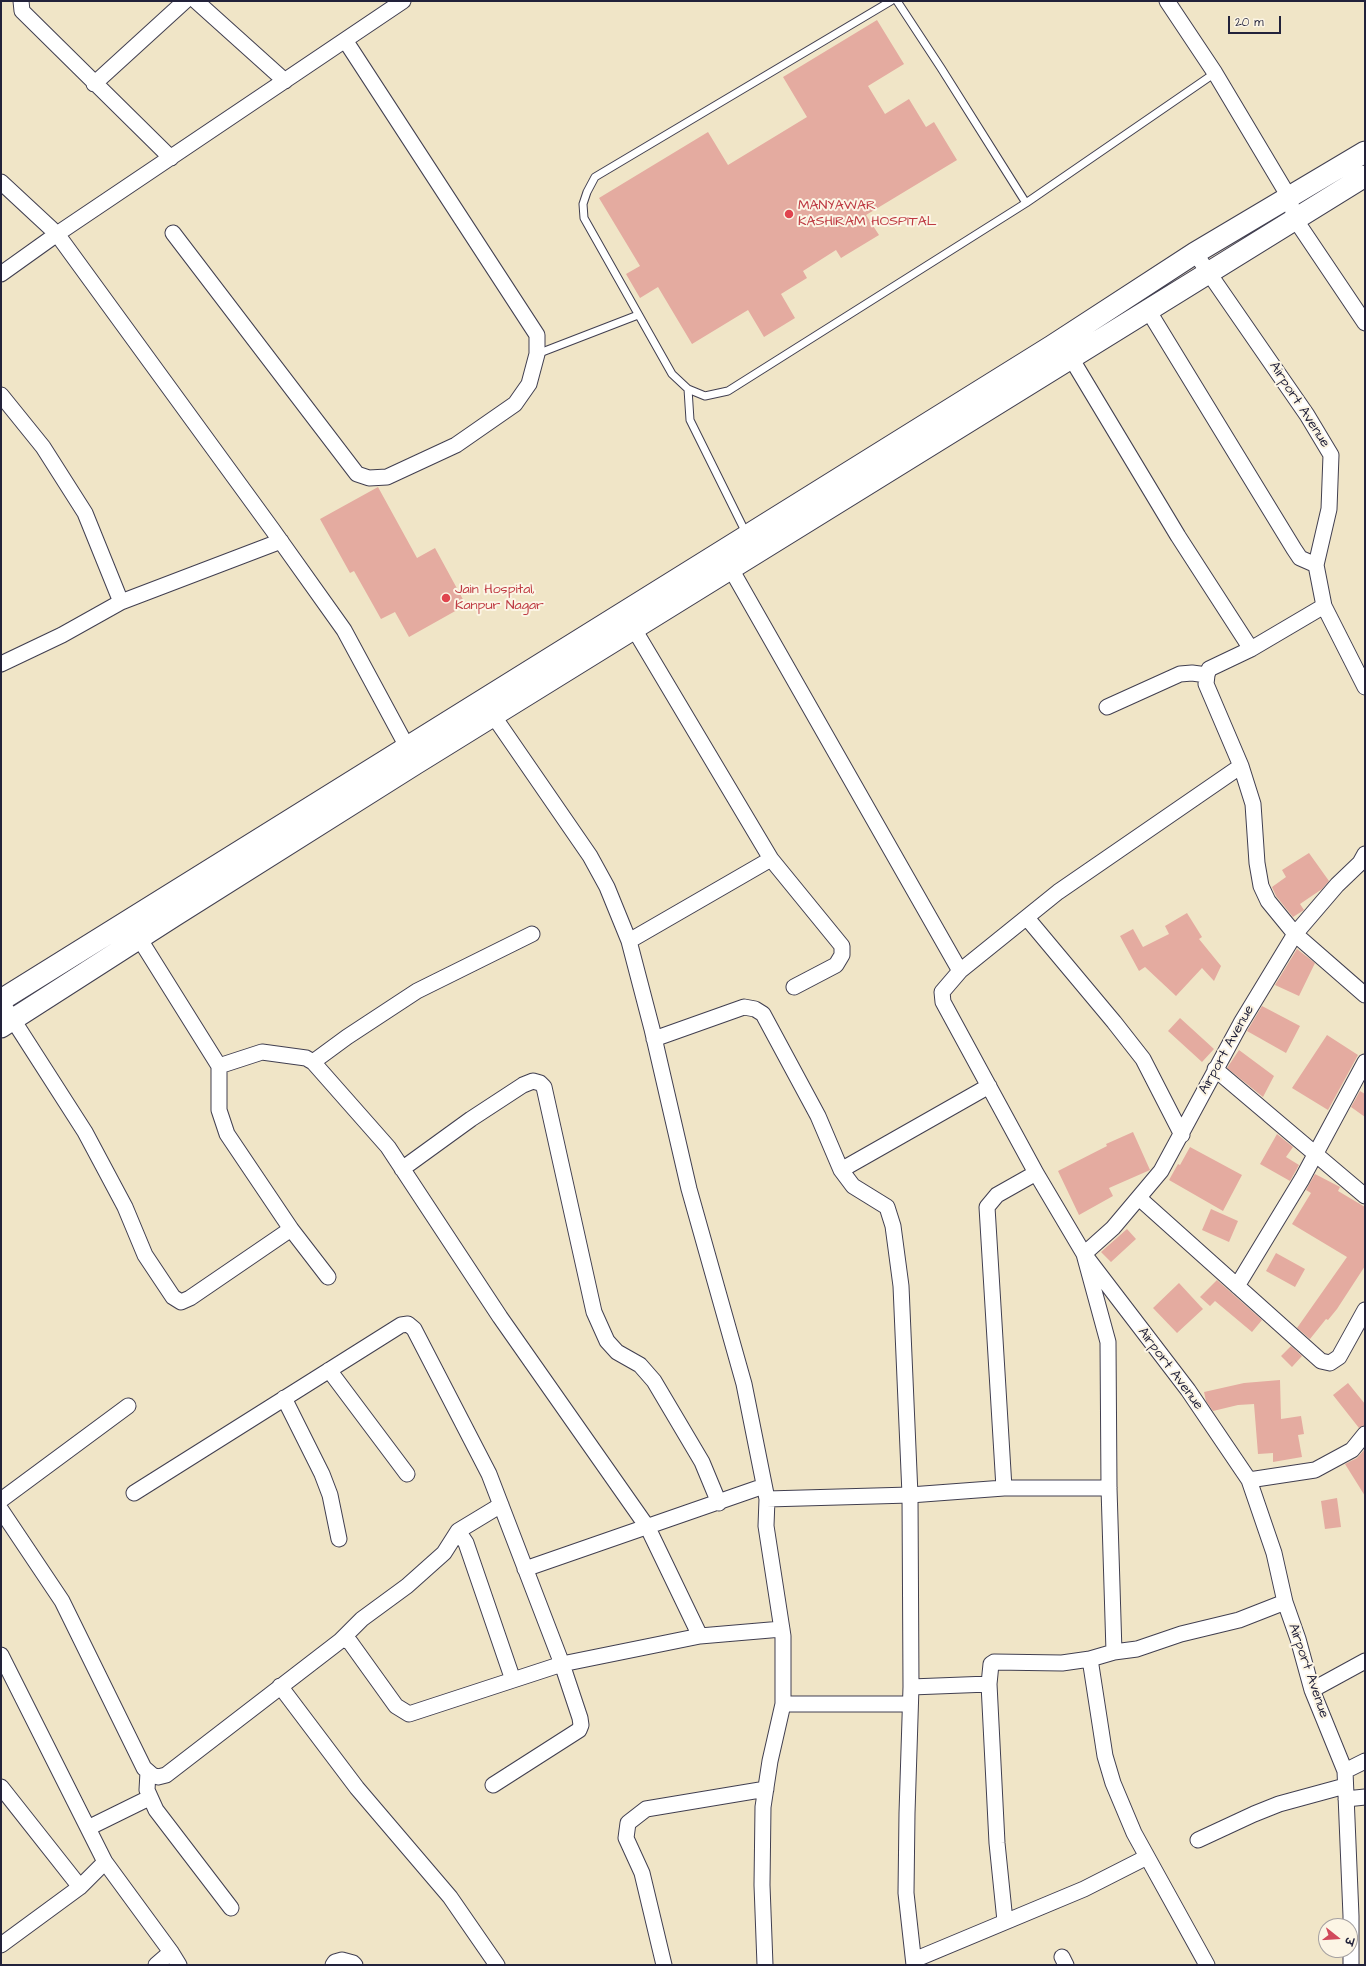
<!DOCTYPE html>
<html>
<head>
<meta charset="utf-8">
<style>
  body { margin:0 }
  #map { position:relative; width:1366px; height:1966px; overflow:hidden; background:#f0e5c7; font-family:"Architects Daughter","Playpen Sans Deva",sans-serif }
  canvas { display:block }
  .frame { position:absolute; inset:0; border:2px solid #22223b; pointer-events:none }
  .north { position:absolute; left:1318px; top:1918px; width:40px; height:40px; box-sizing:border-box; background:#fcf5e5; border:1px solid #a5a1a1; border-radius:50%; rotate:107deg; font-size:11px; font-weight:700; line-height:16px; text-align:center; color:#22223b }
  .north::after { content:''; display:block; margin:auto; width:14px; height:18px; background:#d1495b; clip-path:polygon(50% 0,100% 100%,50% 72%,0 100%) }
  .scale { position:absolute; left:1228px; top:16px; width:53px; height:18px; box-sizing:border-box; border:2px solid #22223b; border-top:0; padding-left:5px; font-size:12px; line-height:14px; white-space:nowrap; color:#22223b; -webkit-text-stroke:3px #fcf5e5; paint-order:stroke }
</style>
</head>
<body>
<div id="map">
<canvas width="1366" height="1966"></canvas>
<div class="frame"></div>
<div class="north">उ</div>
<div class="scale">20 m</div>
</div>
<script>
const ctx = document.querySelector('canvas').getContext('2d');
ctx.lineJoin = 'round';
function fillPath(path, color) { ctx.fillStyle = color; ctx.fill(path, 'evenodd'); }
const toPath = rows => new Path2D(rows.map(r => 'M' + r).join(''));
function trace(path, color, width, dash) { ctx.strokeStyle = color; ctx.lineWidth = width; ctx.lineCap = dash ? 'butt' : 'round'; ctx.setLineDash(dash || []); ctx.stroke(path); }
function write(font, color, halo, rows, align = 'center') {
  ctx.font = font + ' "Architects Daughter",sans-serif'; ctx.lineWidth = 4; ctx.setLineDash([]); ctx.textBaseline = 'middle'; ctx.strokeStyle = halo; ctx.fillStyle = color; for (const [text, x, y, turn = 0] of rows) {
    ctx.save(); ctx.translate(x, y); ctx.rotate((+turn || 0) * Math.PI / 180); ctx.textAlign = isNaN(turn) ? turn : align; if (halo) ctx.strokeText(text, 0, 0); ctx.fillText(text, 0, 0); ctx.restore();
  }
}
fillPath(toPath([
  [877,20,904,64,868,86,885,114,909,99,926,127,934,122,957,160,866,215,879,235,841,258,836,250,803,271,807,278,781,294,795,318,764,337,748,310,692,344,658,287,640,298,626,274,640,266,599,198,708,132,728,165,807,117,783,77],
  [378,487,417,558,435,548,466,605,409,637,395,612,381,619,354,571,350,573,320,519],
  [1309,853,1329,881,1322,889,1300,904,1304,910,1293,917,1276,896,1272,887,1286,877,1282,870],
  [1187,913,1202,937,1199,939,1221,966,1214,981,1202,968,1176,996,1145,967,1139,971,1120,936,1133,929,1143,947,1169,934,1165,926],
  [1297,949,1315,963,1299,996,1275,985],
  [1262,1006,1300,1026,1286,1053,1247,1031],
  [1180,1018,1214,1049,1202,1062,1168,1031],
  [1327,1035,1358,1055,1328,1110,1292,1088],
  [1239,1050,1274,1076,1263,1097,1227,1068],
  [1360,1091,1365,1094,1365,1117,1351,1107],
  [1133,1132,1150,1170,1109,1188,1113,1196,1079,1215,1058,1171,1107,1146,1106,1144],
  [1277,1134,1293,1147,1286,1157,1299,1165,1290,1181,1260,1164],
  [1190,1147,1242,1175,1223,1211,1169,1180,1178,1164,1180,1165],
  [1315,1174,1340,1187,1338,1191,1365,1207,1365,1266,1337,1309,1328,1320,1326,1319,1310,1339,1297,1328,1347,1257,1292,1224,1311,1193,1306,1190],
  [1211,1209,1238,1221,1229,1242,1202,1230],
  [1127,1229,1136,1239,1111,1262,1101,1252],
  [1276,1253,1305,1269,1295,1287,1266,1271],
  [1217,1280,1262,1320,1252,1332,1215,1301,1210,1306,1200,1297],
  [1179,1283,1203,1309,1177,1333,1153,1308],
  [1291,1346,1302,1356,1292,1367,1281,1356],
  [1280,1380,1281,1419,1301,1416,1304,1434,1298,1435,1302,1457,1273,1462,1273,1453,1258,1454,1254,1404,1238,1405,1213,1411,1206,1401,1204,1392,1244,1383],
  [1348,1383,1365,1404,1365,1425,1359,1428,1333,1395],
  [1365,1449,1365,1496,1345,1464,1357,1458],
  [1337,1498,1341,1527,1325,1529,1321,1501]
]), '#e4aba0');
const lane = toPath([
  [891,1,595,177,587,192,583,204,584,218,672,374,688,389,705,396,728,391,1026,203],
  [897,1,941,68,1026,203,1215,73],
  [537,354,638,315],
  [688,389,690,420,747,535]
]);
const street = toPath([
  [21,1,22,11,171,158],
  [196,1,285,81],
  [1167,1,1215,73,1289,197,1295,219,1365,323],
  [94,84,185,1],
  [1,182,57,234,272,529,344,630,412,756],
  [173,233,357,474,369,478,387,477,456,445,515,404,529,384,537,354,537,335,345,40],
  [1195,253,1307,415,1331,455,1329,509,1316,565,1324,606,1365,687],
  [1,274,57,234,403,1],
  [1148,310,1294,549,1300,558,1316,565],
  [1071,358,1178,536,1251,649],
  [1,395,43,447,85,513,121,602,62,635,1,664],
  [731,569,960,971],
  [121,602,281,541],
  [1324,606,1251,649,1209,669,1207,675,1206,684,1241,766,1253,804,1257,863,1261,886,1268,901,1295,934,1365,995],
  [634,629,771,859,842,946,842,955,836,965,794,987],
  [1107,707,1180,674,1192,673,1207,675],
  [488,708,590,856,607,887,629,941,652,1029,689,1189,744,1384,767,1499,766,1526,783,1636,783,1704,770,1761,763,1807,762,1885,765,1965],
  [1027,918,1114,1022,1143,1059,1182,1135],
  [139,938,219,1066,219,1110,227,1134,291,1229,328,1277],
  [629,941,771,859],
  [1,1001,85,1132,125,1207,145,1255,173,1297,181,1302,190,1298,291,1229],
  [654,1039,744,1007,755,1009,763,1014,818,1116,841,1170,853,1186,887,1207,893,1226,901,1286,910,1495,911,1687,907,1813,906,1893,914,1965],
  [313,1062,347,1037,417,991,532,934],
  [219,1066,262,1052,306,1058,313,1062,388,1147,500,1317,648,1528,700,1636],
  [1215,1069,1365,1196],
  [402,1169,471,1119,523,1085,533,1081,540,1083,544,1087,594,1312,607,1341,617,1352,640,1365,654,1381,702,1462,719,1503],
  [841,1170,989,1086],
  [1139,1198,1321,1361,1330,1363,1339,1357,1365,1310],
  [1237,1286,1302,1179,1365,1062],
  [329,1370,407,1474],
  [284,1398,322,1474,330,1495,339,1539],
  [1249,1480,1315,1470,1352,1450,1365,1434],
  [1004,1488,987,1207,997,1195,1036,1173],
  [134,1493,401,1325,408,1324,414,1329,489,1474,562,1664,580,1718,581,1725,579,1730,493,1785],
  [767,1499,910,1495,1004,1488,1109,1488],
  [1,1500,128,1406],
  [501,1505,458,1531,466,1543,513,1680],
  [1,1510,62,1601,144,1768,152,1775,158,1777,166,1775,340,1641,344,1640,350,1642,396,1706,409,1714,562,1664,700,1636,782,1629],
  [525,1569,764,1486],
  [340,1641,362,1619,407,1586,444,1553,458,1531],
  [1114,1652,1109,1488,1108,1342,1084,1254,1036,1173,943,1002,942,992,960,971,1058,892,1241,766],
  [1,1655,105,1862],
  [1090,1659,1105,1756,1113,1783,1134,1833,1207,1965],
  [280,1686,357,1788,450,1897,497,1965],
  [911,1687,989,1684],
  [1312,1690,1365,1661],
  [783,1704,910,1704],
  [1345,1771,1365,1761],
  [148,1772,147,1790,156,1810,231,1908],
  [1,1787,80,1887],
  [1346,1799,1365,1797],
  [88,1828,149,1798],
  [1198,1840,1254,1814,1279,1804,1345,1786],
  [1005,1921,997,1843,989,1684,991,1664,994,1662,1062,1663,1090,1659,1114,1652,1137,1649,1181,1634,1239,1620,1285,1602],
  [1,1945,80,1887,105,1862,171,1952,156,1965],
  [171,1952,179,1965],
  [1062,1957,1066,1965],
  [914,1960,1084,1889,1147,1857],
  [333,1965,335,1962,342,1960,353,1963,355,1965],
  [664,1965,642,1873,626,1838,628,1823,646,1809,766,1789],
  [1351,1965,1351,1916,1345,1771,1312,1690,1298,1639,1285,1602,1274,1553,1249,1480,1188,1390,1084,1254,1113,1228,1161,1171,1241,1023,1295,934,1337,885,1360,863,1365,854]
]);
const secondary = toPath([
  [1,1000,1052,346,1195,253,1365,152],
  [1,1027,174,916,415,764,1365,176]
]);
trace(lane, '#413f50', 9);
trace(street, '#413f50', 17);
trace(secondary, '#413f50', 23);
trace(lane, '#fff', 7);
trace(street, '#fff', 15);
trace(secondary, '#fff', 21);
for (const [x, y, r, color] of [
  [789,214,5,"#e0444e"],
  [446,598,5,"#e0444e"]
]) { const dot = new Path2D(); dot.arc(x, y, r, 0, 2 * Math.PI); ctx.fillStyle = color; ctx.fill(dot); trace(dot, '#fcf5e5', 1.5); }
write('14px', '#be3a42', '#fcf5e5', [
  ["MANYAWAR",798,206],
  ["KASHIRAM HOSPITAL",798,222],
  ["Jain Hospital,",455,590],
  ["Kanpur Nagar",455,606]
], 'left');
write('14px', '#22223b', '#fcf5e5', [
  ["Airport Avenue",1299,405,57],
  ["Airport Avenue",1227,1050,-61],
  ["Airport Avenue",1170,1369,53],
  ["Airport Avenue",1308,1671,71]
]);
</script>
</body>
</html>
